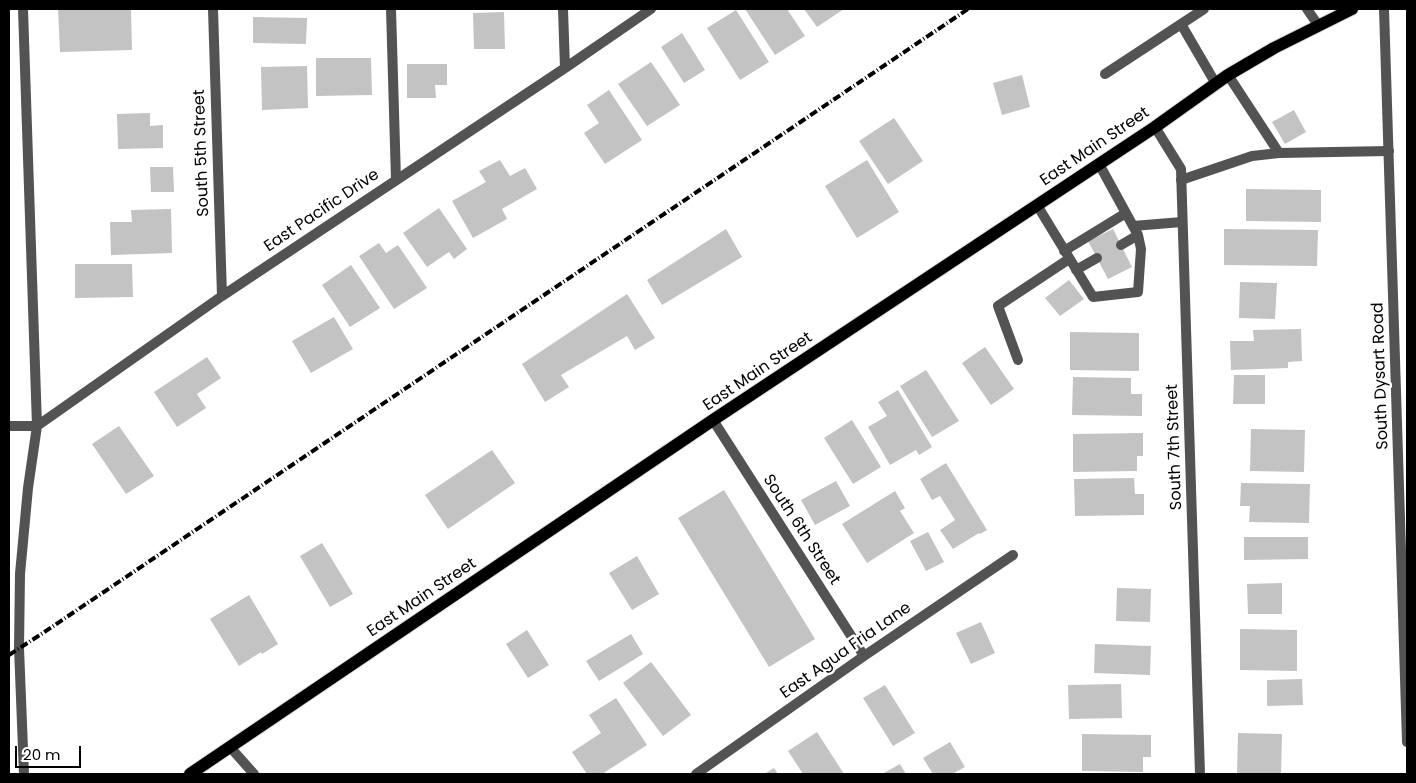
<!DOCTYPE html>
<html>
<head>
<meta charset="utf-8">
<style>
  body { margin:0 }
  #map { position:relative; width:1416px; height:783px; overflow:hidden; background:#fff; font-family:Poppins,sans-serif }
  canvas { display:block }
  .frame { position:absolute; inset:0; border:10px solid #000; pointer-events:none }
  .scale { position:absolute; left:15px; top:746px; width:66px; height:22px; box-sizing:border-box; border:2px solid #000; border-top:0; padding-left:6px; font-size:15px; line-height:18px; white-space:nowrap; color:#000; -webkit-text-stroke:4px #fff; paint-order:stroke }
</style>
</head>
<body>
<div id="map">
<canvas width="1416" height="783"></canvas>
<div class="frame"></div>
<div class="scale">20 m</div>
</div>
<script>
const ctx = document.querySelector('canvas').getContext('2d');
ctx.lineJoin = 'round';
function fillPath(path, color) { ctx.fillStyle = color; ctx.fill(path, 'evenodd'); }
const toPath = rows => new Path2D(rows.map(r => 'M' + r).join(''));
function trace(path, color, width, dash) { ctx.strokeStyle = color; ctx.lineWidth = width; ctx.lineCap = dash ? 'butt' : 'round'; ctx.setLineDash(dash || []); ctx.stroke(path); }
function write(font, color, halo, rows, align = 'center') {
  ctx.font = font + ' Poppins,sans-serif'; ctx.lineWidth = 5; ctx.setLineDash([]); ctx.textBaseline = 'middle'; ctx.strokeStyle = halo; ctx.fillStyle = color; for (const [text, x, y, turn = 0] of rows) {
    ctx.save(); ctx.translate(x, y); ctx.rotate((+turn || 0) * Math.PI / 180); ctx.textAlign = isNaN(turn) ? turn : align; if (halo) ctx.strokeText(text, 0, 0); ctx.fillText(text, 0, 0); ctx.restore();
  }
}
fillPath(toPath([
  [58,9,131,9,132,50,60,52],
  [745,9,787,9,805,36,775,55],
  [804,9,844,9,817,27],
  [736,10,769,62,740,80,707,28],
  [504,12,505,49,474,49,473,13],
  [253,17,307,18,306,44,253,43],
  [682,33,705,70,684,83,661,47],
  [316,58,371,58,372,95,316,96],
  [651,62,680,105,647,126,618,84],
  [407,64,447,64,447,85,435,85,436,98,407,98],
  [307,66,308,108,262,110,261,67],
  [1022,75,1030,107,1002,115,993,83],
  [609,90,642,140,605,164,584,133,599,123,587,105],
  [1294,110,1306,132,1285,144,1272,122],
  [150,113,150,126,163,125,163,148,118,149,117,114],
  [894,118,923,161,888,184,859,141],
  [500,160,510,176,525,168,537,189,502,209,507,219,473,238,452,201,486,182,479,171],
  [867,160,899,212,857,238,825,186],
  [150,167,173,167,174,192,151,192],
  [1246,189,1321,190,1321,222,1246,221],
  [439,208,467,249,454,259,449,252,427,267,403,233],
  [171,209,172,253,111,255,110,222,132,222,131,210],
  [726,229,742,257,662,305,647,280],
  [1113,229,1132,267,1108,279,1088,241],
  [1224,229,1318,230,1317,266,1224,265],
  [379,243,386,253,398,245,427,288,394,309,359,256],
  [75,264,132,264,133,297,75,298],
  [351,265,380,308,350,327,322,285],
  [1069,280,1084,299,1060,316,1045,298],
  [1240,282,1277,283,1275,319,1239,318],
  [627,294,655,338,635,350,627,336,561,375,569,387,545,402,522,364],
  [334,317,353,349,311,373,292,341],
  [1301,329,1302,361,1288,362,1288,368,1231,370,1230,341,1254,341,1253,330],
  [1070,332,1139,333,1139,371,1070,370],
  [985,347,1014,389,991,405,962,363],
  [207,357,221,378,197,394,206,408,177,427,154,392],
  [926,370,959,421,932,437,900,386],
  [1234,375,1265,375,1265,404,1233,404],
  [1073,377,1131,378,1131,394,1142,394,1142,416,1072,415],
  [898,390,932,447,919,455,916,450,890,465,868,427,887,416,878,402],
  [852,420,881,467,853,484,824,438],
  [119,426,154,476,126,494,92,444],
  [1251,429,1305,430,1304,472,1250,471],
  [1143,433,1143,456,1137,456,1137,471,1073,472,1073,434],
  [492,450,515,483,448,529,425,495],
  [946,463,987,530,980,534,979,533,953,549,940,530,955,520,940,496,932,500,920,479],
  [1134,478,1135,494,1144,494,1144,515,1075,516,1074,479],
  [836,481,850,506,815,525,801,500],
  [1241,483,1310,484,1309,523,1249,522,1250,506,1240,506],
  [724,490,815,639,769,667,678,518],
  [895,491,905,508,900,511,914,533,867,563,842,524],
  [928,532,944,562,926,571,910,541],
  [1244,537,1308,537,1308,559,1244,560],
  [322,543,353,594,330,607,300,556],
  [637,556,659,594,632,610,609,573],
  [1282,583,1282,614,1248,614,1247,584],
  [1117,588,1151,589,1150,622,1116,621],
  [249,595,278,644,262,654,261,652,239,666,210,619],
  [981,622,995,653,971,664,956,633],
  [1240,629,1297,630,1297,671,1240,670],
  [527,630,549,665,528,678,506,644],
  [631,634,643,654,599,681,586,661],
  [1095,644,1151,646,1150,675,1094,673],
  [651,662,691,715,663,736,623,683],
  [1302,679,1303,705,1267,706,1267,680],
  [1121,684,1122,718,1069,719,1068,685],
  [885,685,915,733,893,746,863,698],
  [616,698,647,745,602,774,587,774,572,752,601,733,589,715],
  [817,732,844,774,803,774,788,751],
  [1238,733,1282,734,1281,774,1237,774],
  [1082,734,1151,735,1151,757,1143,757,1143,772,1082,771],
  [950,742,965,767,952,774,933,774,923,758],
  [900,764,906,774,882,774],
  [774,768,778,774,764,774]
]), '#c3c3c3');
const primary = toPath([
  [190,774,713,420,1155,127,1228,75,1274,48,1352,9]
]);
trace(primary, '#dbdbdb', 14);
trace(toPath([
  [391,9,396,180],
  [1307,9,1318,25],
  [1181,24,1216,84],
  [1105,74,1204,9],
  [1228,75,1279,153],
  [1181,180,1252,156,1279,153,1389,151],
  [1037,205,1093,297,1138,292,1141,249,1138,235,1099,164],
  [1133,226,1182,222],
  [1121,245,1138,235],
  [1064,251,1126,213],
  [1076,270,1097,258],
  [1018,360,998,306,1069,259],
  [230,747,254,774]
]), '#535353', 10);
trace(toPath([
  [23,9,37,426,28,488,20,574,19,648,24,774],
  [213,9,222,296],
  [563,9,565,68],
  [1384,9,1407,742],
  [1155,127,1181,169,1200,774],
  [713,420,864,656],
  [9,426,37,426,222,296,565,68,651,9],
  [696,774,864,656,1013,555]
]), '#535353', 10);
trace(primary, '#000', 12);
trace(toPath([
  [9,655,43,633,968,9]
]), '#000', 4, [8, 2.5, 1, 2.5]);
write('16px', '#000', '#fff', [
  ["East Main Street",1095,147,-34],
  ["South 5th Street",202,153,-92],
  ["East Pacific Drive",322,211,-34],
  ["East Main Street",758,372,-34],
  ["South Dysart Road",1381,376,-92],
  ["South 7th Street",1175,447,-92],
  ["South 6th Street",801,530,57],
  ["East Main Street",422,598,-34],
  ["East Agua Fria Lane",846,651,-35]
]);
</script>
</body>
</html>
